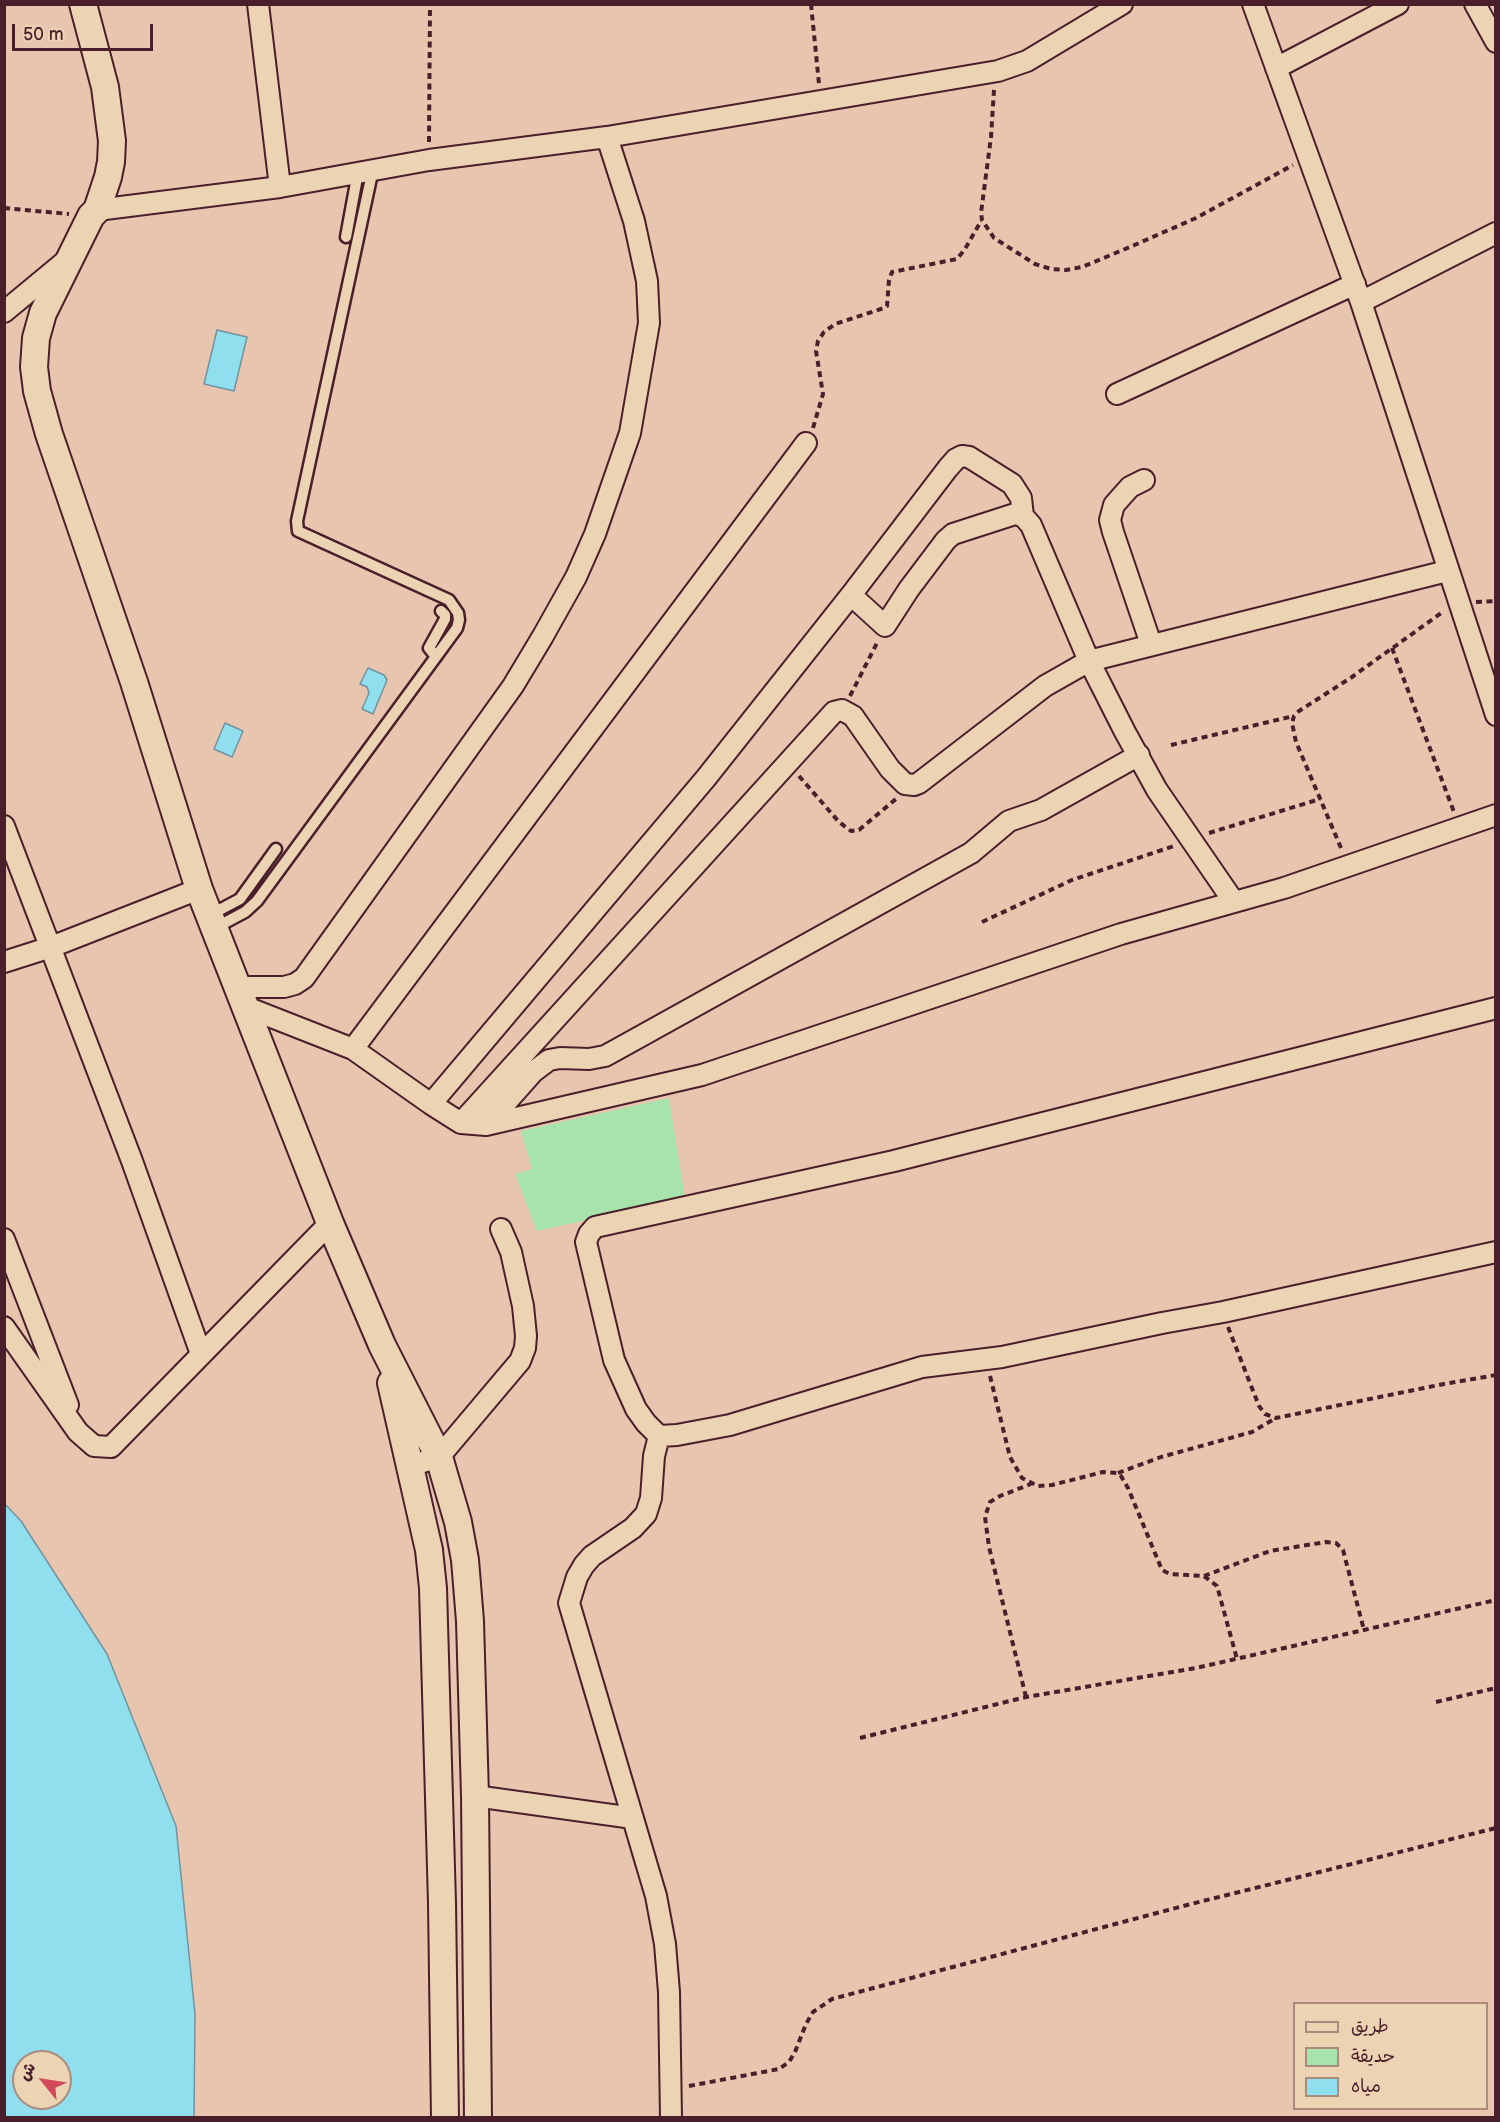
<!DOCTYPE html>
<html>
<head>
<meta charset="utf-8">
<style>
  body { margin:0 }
  #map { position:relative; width:1500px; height:2122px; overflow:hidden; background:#e8c5ae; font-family:"Balsamiq Sans","Playpen Sans Arabic",sans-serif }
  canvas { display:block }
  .frame { position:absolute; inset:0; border:6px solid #4a1f2b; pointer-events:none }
  .legend { position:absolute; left:1293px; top:2002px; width:195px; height:108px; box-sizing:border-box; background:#ebd3b3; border:2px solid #ab8b7d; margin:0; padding:8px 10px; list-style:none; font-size:18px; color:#4a1f2b }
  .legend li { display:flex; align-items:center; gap:12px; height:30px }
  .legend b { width:30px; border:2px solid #ab8b7d }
  .north { position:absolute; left:12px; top:2050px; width:60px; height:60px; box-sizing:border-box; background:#ebd3b3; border:2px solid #ab8b7d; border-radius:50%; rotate:300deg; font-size:16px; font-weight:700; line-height:24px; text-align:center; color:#4a1f2b }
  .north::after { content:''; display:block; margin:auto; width:21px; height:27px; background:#d1495b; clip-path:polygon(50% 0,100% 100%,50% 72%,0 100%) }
  .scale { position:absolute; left:12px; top:24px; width:141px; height:27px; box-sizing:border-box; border:3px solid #4a1f2b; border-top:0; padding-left:8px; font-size:18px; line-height:21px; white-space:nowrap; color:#4a1f2b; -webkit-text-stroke:4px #ebd3b3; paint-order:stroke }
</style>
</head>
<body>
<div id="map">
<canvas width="1500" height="2122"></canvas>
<div class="frame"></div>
<ul class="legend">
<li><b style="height:8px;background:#ebd3b3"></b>طريق</li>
<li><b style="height:16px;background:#a6e4ab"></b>حديقة</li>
<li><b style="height:16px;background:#90dfee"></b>مياه</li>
</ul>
<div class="north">ش</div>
<div class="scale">50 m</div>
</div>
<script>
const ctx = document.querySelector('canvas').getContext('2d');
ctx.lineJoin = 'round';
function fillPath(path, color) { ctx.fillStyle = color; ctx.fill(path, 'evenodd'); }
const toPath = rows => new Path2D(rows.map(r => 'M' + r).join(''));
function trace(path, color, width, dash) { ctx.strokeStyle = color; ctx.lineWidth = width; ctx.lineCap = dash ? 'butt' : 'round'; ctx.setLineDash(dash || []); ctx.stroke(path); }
fillPath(toPath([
  [669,1098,685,1198,537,1231,515,1174,532,1169,521,1131]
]), '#a6e4ab');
const water = toPath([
  [217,330,247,337,234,391,204,384,217,330],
  [368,668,384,675,387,680,373,714,362,709,369,693,367,687,360,684,368,668],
  [225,723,243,731,232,757,214,749,225,723],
  [4,1503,21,1521,107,1654,176,1826,195,2014,194,2117,5,2117,4,1503],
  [24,2062,60,2062,60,2098,24,2098,24,2062]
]);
fillPath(water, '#90dfee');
trace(water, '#7492a0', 1.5);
const service = toPath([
  [346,237,358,172],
  [436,657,429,648,445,619,445,615,441,611],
  [210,915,240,899,276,849],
  [215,928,245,912,257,901,457,628,459,620,458,613,449,600,298,531,297,521,373,169]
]);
const minor = toPath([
  [258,4,280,187],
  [1253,4,1361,302,1496,715],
  [1475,4,1496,42],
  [1276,68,1398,4],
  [97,210,280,187,429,160,607,137,998,71,1027,61,1122,4],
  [1361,302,1496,233],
  [4,312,68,259],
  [1117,394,1355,284],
  [1144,480,1130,487,1114,505,1110,520,1113,532,1151,644],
  [851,595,948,468,956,459,962,456,969,457,1012,484,1021,498,1023,516],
  [4,826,132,1161,201,1354],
  [4,962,51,947,199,889],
  [238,987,284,987,295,984,304,978,513,686,543,636,576,577,595,534,630,433,649,323,647,281,634,221,607,137],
  [246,1007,353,1049,431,1104,461,1123,486,1125,702,1075,1121,934,1284,888,1496,815],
  [353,1049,806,443],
  [431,1104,706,778,851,595,885,626,909,589,946,540,953,534,1015,514,1023,516,1031,525,1089,661,1125,732,1157,790,1234,902],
  [461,1123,834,712,842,710,853,716,890,769,905,784,914,785,919,783,1045,686,1089,661,1447,571],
  [486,1125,533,1072,549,1060,560,1058,589,1059,605,1056,616,1050,971,853,1009,821,1041,810,1139,755],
  [4,1239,68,1405],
  [4,1327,78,1432,94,1446,111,1447,330,1223],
  [659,1436,646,1423,636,1409,614,1360,586,1242,589,1234,595,1227,894,1161,1496,1008],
  [410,1466,439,1457,520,1361,525,1348,526,1336,523,1306,511,1252,501,1229],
  [475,1796,633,1818],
  [671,2118,669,1992,665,1944,656,1896,569,1603,577,1577,584,1565,592,1556,633,1528,646,1514,651,1498,654,1456,659,1436,677,1435,730,1425,922,1367,1002,1357,1162,1323,1223,1312,1496,1252]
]);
const tertiary = toPath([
  [83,4,105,87,112,141,111,162,108,177,97,210,91,216,43,313,36,338,34,367,37,391,49,434,134,682,199,889,330,1223,382,1345,439,1457,458,1522,465,1560,470,1621,475,1796,478,2118],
  [391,1383,429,1550,433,1588,442,1903,445,2118]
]);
trace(service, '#4a1f2b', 15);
trace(minor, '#4a1f2b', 24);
trace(tertiary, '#4a1f2b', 30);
trace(toPath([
  [811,4,819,84],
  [994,90,991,137,981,213,982,220,994,238,1035,264,1051,269,1066,270,1082,267,1130,247,1196,218,1293,165],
  [429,142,430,4],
  [4,208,69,214],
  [813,428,823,394,816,351,818,341,824,332,835,324,884,308,887,306,889,280,892,272,957,259,965,249,981,221],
  [1476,602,1496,601],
  [1392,648,1454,812],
  [850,696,878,641],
  [1171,745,1294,716],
  [799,776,839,822,851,831,859,830,897,798],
  [1209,833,1320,799],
  [1341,848,1296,742,1292,723,1294,716,1299,711,1352,677,1444,611],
  [982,922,1072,880,1174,846],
  [1228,1327,1259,1406,1265,1414,1276,1418,1444,1384,1496,1375],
  [990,1376,1010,1457,1022,1478,1038,1486,1052,1485,1103,1472,1117,1473,1121,1476,1128,1488,1162,1570,1170,1574,1204,1576,1217,1586,1237,1659],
  [1118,1473,1161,1457,1252,1432,1276,1418],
  [1204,1576,1270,1551,1326,1542,1336,1543,1343,1550,1364,1630],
  [1026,1697,989,1547,985,1517,990,1502,1000,1496,1031,1484],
  [1436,1702,1496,1688],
  [860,1738,1026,1697,1196,1668,1496,1600],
  [689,2086,779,2069,789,2062,795,2052,806,2024,813,2012,832,1999,1187,1905,1496,1828]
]), '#4a1f2b', 4, [6, 4.5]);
trace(service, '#ebd3b3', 10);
trace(minor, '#ebd3b3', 20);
trace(tertiary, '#ebd3b3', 26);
</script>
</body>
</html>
